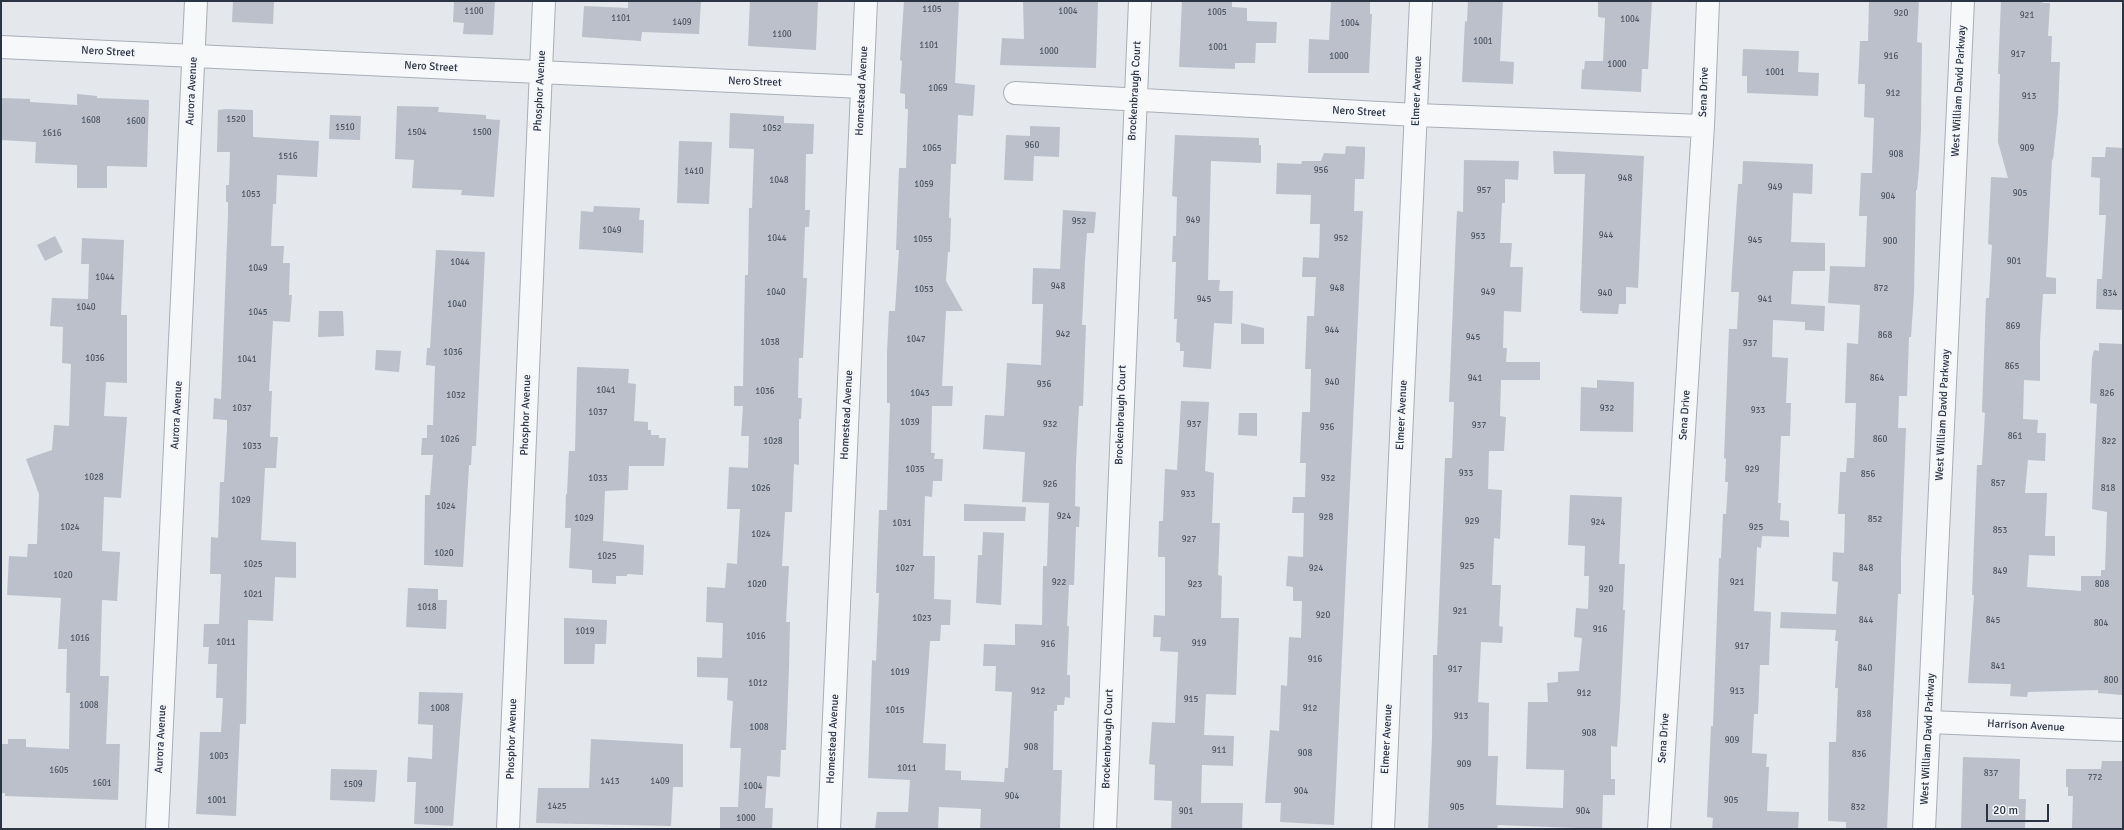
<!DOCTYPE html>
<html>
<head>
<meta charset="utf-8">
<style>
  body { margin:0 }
  #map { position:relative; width:2124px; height:830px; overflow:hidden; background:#e4e7ec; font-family:Signika,sans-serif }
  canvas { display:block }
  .frame { position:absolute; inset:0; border:2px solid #2b3445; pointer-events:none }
  .scale { position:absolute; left:1986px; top:804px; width:63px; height:18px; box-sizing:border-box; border:2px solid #2b3445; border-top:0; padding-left:5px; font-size:12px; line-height:14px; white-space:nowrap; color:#2b3445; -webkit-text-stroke:3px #f4f6f9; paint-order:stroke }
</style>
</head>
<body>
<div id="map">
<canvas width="2124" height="830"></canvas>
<div class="frame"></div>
<div class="scale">20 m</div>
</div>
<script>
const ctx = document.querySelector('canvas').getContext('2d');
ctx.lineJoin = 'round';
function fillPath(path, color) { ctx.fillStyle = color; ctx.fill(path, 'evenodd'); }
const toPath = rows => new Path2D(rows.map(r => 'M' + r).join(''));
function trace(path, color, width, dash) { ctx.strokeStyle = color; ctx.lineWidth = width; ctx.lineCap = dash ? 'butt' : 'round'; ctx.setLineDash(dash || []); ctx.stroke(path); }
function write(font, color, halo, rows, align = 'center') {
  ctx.font = font + ' Signika,sans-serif'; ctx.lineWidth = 3.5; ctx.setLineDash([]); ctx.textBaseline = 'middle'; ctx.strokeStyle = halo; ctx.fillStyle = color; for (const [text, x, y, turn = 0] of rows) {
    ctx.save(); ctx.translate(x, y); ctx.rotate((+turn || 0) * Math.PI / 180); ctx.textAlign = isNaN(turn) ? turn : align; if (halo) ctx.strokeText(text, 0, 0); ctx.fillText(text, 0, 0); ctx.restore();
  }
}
fillPath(toPath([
  [233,1,274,1,273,24,232,22],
  [454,1,495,1,493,35,463,34,464,23,453,22],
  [628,1,701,1,699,34,642,32,641,41,582,37,584,6,628,8],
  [750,1,818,1,816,50,748,46],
  [904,1,959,1,955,83,975,85,973,116,958,115,956,164,951,164,949,218,951,218,950,252,948,252,946,281,963,311,946,311,942,386,953,386,952,406,932,406,931,453,935,453,934,459,943,459,942,481,933,481,932,497,925,496,923,556,935,556,934,599,951,600,950,625,941,625,940,641,930,641,923,743,946,744,945,770,961,771,961,780,1004,782,1005,768,1008,768,1012,692,995,691,996,666,983,666,984,644,1015,645,1015,624,1042,625,1043,566,1047,566,1049,503,1022,502,1025,452,983,449,985,415,1004,416,1007,363,1041,365,1043,304,1032,304,1033,268,1060,269,1063,210,1096,212,1094,233,1087,233,1085,261,1082,325,1086,325,1083,406,1079,406,1076,462,1075,506,1080,507,1079,527,1076,527,1074,585,1069,585,1067,626,1069,626,1067,675,1070,675,1070,698,1065,697,1064,705,1057,705,1057,711,1054,711,1053,770,1062,770,1060,829,980,829,981,809,939,807,938,829,875,829,877,812,908,812,910,780,868,778,872,660,876,661,879,593,876,593,879,510,887,510,890,403,887,403,887,353,889,311,895,311,899,250,896,250,899,168,906,168,908,109,905,109,905,94,900,93,902,61,900,60],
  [1023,1,1098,1,1096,68,1000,65,1002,38,1024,39],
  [1182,1,1232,1,1232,7,1247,8,1247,21,1277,22,1276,43,1256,43,1255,63,1235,63,1235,69,1179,67],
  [1331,1,1370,2,1370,14,1372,14,1369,73,1308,73,1309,39,1329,40],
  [1468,1,1503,1,1500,61,1514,62,1513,84,1462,82,1465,21,1467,22],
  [1598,1,1652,1,1648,69,1642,69,1641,92,1581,89,1582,69,1584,70,1585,61,1603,61,1605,18,1598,17],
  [1869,1,1919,1,1917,42,1922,43,1921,129,1919,169,1917,190,1916,190,1914,293,1911,337,1909,337,1907,396,1899,396,1898,428,1906,428,1901,558,1901,594,1898,594,1887,829,1846,829,1846,822,1828,821,1829,742,1836,742,1838,688,1835,688,1838,641,1835,641,1836,630,1780,628,1781,612,1836,614,1838,582,1832,581,1833,552,1844,553,1845,514,1838,514,1840,472,1846,472,1847,458,1854,458,1856,403,1845,403,1847,343,1858,344,1860,305,1828,303,1830,266,1865,267,1867,216,1859,216,1861,173,1872,173,1874,118,1864,117,1865,84,1858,84,1860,41,1868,41],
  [2001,1,2043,1,2042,3,2050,3,2048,36,2052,36,2051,62,2060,62,2058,113,2053,160,2052,159,2046,277,2056,278,2056,294,2043,294,2040,341,2040,381,2024,380,2023,419,2038,420,2037,433,2046,433,2045,461,2028,460,2025,493,2047,493,2045,536,2055,536,2055,556,2029,555,2027,587,2081,591,2081,576,2101,576,2101,570,2105,570,2107,512,2092,509,2097,404,2090,403,2092,358,2094,350,2099,351,2099,343,2123,344,2123,695,2098,693,2098,690,2028,692,2027,697,2010,696,2011,684,1968,683,1974,595,1972,595,1977,465,1982,465,1985,413,1982,412,1986,298,1989,298,1992,245,1988,244,1991,177,2008,178,1998,142,2000,74,1998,74],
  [1743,49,1799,51,1798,72,1819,73,1818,96,1747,93,1747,76,1742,76],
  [77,94,97,96,97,98,149,100,147,167,107,166,107,188,77,188,77,165,35,163,36,142,1,140,1,98,30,99,30,102,77,105],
  [397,106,439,107,438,112,486,115,486,119,500,120,494,197,461,195,462,190,412,188,414,160,395,159],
  [226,109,253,110,253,137,319,141,317,177,277,175,276,204,273,204,271,246,284,246,283,263,290,263,289,295,292,295,290,322,273,321,269,391,272,391,270,437,278,437,276,468,265,468,261,540,296,542,296,578,275,577,273,621,248,620,246,724,240,724,236,816,196,814,200,732,221,732,223,698,216,698,217,664,208,664,209,647,203,647,204,624,219,624,221,574,210,574,211,537,218,538,220,482,224,482,227,429,227,420,213,419,214,398,221,399,228,215,228,202,226,202,226,185,229,185,230,152,217,152,218,110],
  [730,113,784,116,784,123,814,124,813,154,806,154,805,210,810,210,809,227,805,227,803,278,807,278,803,358,799,358,798,398,802,398,801,419,799,419,799,465,794,464,792,512,785,512,782,566,789,566,786,622,790,622,789,667,786,750,781,750,780,777,767,776,765,808,773,808,772,829,720,829,720,807,738,807,741,748,730,748,733,701,727,700,728,678,697,677,697,657,722,658,723,623,706,622,707,587,725,588,727,563,737,564,740,509,727,509,729,467,748,468,749,436,741,436,743,406,734,406,734,386,743,386,745,275,748,275,749,208,752,208,754,149,729,148],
  [330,115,361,116,360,140,329,139],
  [1030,126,1060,127,1059,157,1034,156,1033,181,1004,180,1006,135,1030,136],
  [1175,135,1259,138,1259,145,1261,145,1261,163,1211,161,1208,280,1220,280,1219,291,1233,291,1232,324,1214,323,1211,369,1183,367,1184,351,1180,351,1180,343,1176,342,1177,319,1174,319,1176,262,1172,262,1173,236,1176,236,1177,197,1172,196],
  [679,141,712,142,709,204,677,203],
  [1346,146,1365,147,1365,155,1364,179,1355,179,1354,211,1363,211,1334,825,1280,822,1281,803,1265,803,1270,730,1279,731,1281,685,1287,686,1289,637,1301,638,1302,601,1293,601,1293,587,1286,586,1288,556,1303,557,1304,513,1292,513,1293,497,1305,497,1306,463,1300,463,1302,412,1310,412,1311,369,1305,369,1307,316,1314,316,1316,277,1302,277,1303,257,1319,258,1320,224,1310,224,1311,195,1276,194,1277,163,1301,164,1302,161,1321,161,1324,153,1345,154],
  [2106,147,2123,148,2123,310,2096,309,2097,279,2102,279,2106,215,2099,215,2100,178,2091,177,2092,157,2105,157],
  [1553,151,1644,156,1638,288,1626,287,1626,304,1619,304,1618,314,1582,313,1582,311,1580,311,1585,174,1554,174],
  [1464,160,1519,161,1518,180,1505,179,1505,203,1502,203,1500,243,1512,243,1510,267,1523,267,1521,312,1504,311,1503,348,1507,348,1506,362,1540,362,1540,380,1501,380,1500,416,1506,417,1504,451,1489,451,1488,489,1502,490,1500,539,1494,538,1492,585,1501,585,1499,626,1503,627,1502,643,1481,642,1478,702,1489,703,1488,756,1498,756,1496,805,1563,808,1564,770,1526,769,1528,702,1548,702,1547,683,1558,682,1558,672,1579,671,1582,638,1574,637,1576,608,1588,609,1589,576,1584,576,1585,546,1568,545,1570,495,1622,497,1619,564,1625,564,1623,610,1625,610,1620,707,1617,747,1611,746,1611,779,1615,779,1615,795,1603,795,1602,829,1498,825,1497,829,1428,829,1432,739,1433,655,1437,655,1445,458,1452,458,1454,402,1449,402,1456,231,1457,211,1463,212],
  [1743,161,1813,164,1812,194,1793,193,1791,242,1825,243,1825,271,1793,271,1791,304,1825,306,1824,331,1805,330,1805,322,1773,320,1772,357,1788,358,1786,403,1791,403,1790,436,1781,436,1778,503,1781,503,1780,520,1789,521,1789,537,1762,536,1761,548,1757,547,1754,611,1771,612,1769,665,1760,665,1758,714,1754,714,1752,753,1767,754,1766,767,1769,767,1767,811,1799,812,1798,829,1712,829,1713,818,1707,817,1711,726,1713,726,1719,558,1721,558,1723,514,1726,514,1728,482,1725,482,1726,459,1724,458,1729,329,1737,329,1739,292,1731,292,1732,272,1738,184,1742,184],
  [594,206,640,208,639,220,644,220,643,253,579,249,581,211,593,212],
  [55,236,63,252,45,261,37,245],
  [82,238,124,240,121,315,127,315,127,383,106,382,104,416,127,417,121,498,104,497,102,551,120,552,117,601,102,600,100,676,109,676,106,744,120,744,118,800,5,796,5,793,1,793,1,744,8,744,8,739,26,739,26,747,69,749,70,693,66,693,67,649,58,649,61,598,7,595,9,556,27,557,28,544,37,544,39,494,26,459,52,450,54,425,69,426,71,364,62,363,63,327,50,326,52,298,88,299,89,264,81,264],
  [436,250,485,252,476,446,472,446,471,465,469,465,463,567,424,565,425,495,430,495,433,455,421,455,422,438,427,438,427,425,433,425,435,366,426,365,427,348,430,348],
  [319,311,343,311,344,336,318,337],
  [1241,323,1264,328,1264,344,1241,344],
  [376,350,401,351,399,372,375,370],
  [577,367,629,369,628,383,636,384,634,421,648,422,648,430,651,430,651,435,659,435,659,438,666,438,664,466,629,466,628,490,605,491,603,541,644,545,643,575,627,574,627,576,616,576,616,584,592,583,592,570,569,568,571,528,565,528,566,494,567,494,569,451,575,451],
  [1597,380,1634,382,1633,432,1580,431,1581,387,1597,388],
  [1181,401,1209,402,1205,471,1214,473,1212,523,1220,523,1218,575,1222,576,1221,618,1239,618,1236,695,1206,694,1204,735,1234,736,1233,766,1202,765,1201,803,1243,803,1242,829,1171,829,1172,801,1154,800,1155,765,1149,764,1152,722,1175,723,1178,652,1160,651,1161,637,1153,637,1154,615,1165,616,1165,557,1158,557,1159,521,1163,521,1165,469,1177,470],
  [1239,413,1257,413,1257,436,1238,435],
  [964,504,1026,507,1025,521,964,521],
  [983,532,1004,533,1001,605,976,603,978,555,982,555],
  [408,588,438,589,438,600,447,600,446,629,406,627],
  [564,618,607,620,606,644,595,644,594,664,564,664],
  [419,692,463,693,453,826,414,824,416,782,407,782,408,757,432,759,433,725,418,724],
  [591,739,683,744,683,787,673,787,671,826,536,823,538,788,589,788],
  [1963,757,2020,759,2019,799,2026,799,2025,829,1961,829],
  [2102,761,2123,761,2123,829,2072,828,2073,796,2068,796,2068,787,2066,787,2066,769,2101,769],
  [331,769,377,770,375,802,330,800]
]), '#bbc0ca');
const minor = toPath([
  [1,47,862,87],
  [1015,93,1416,115,1703,126],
  [1929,722,2123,730],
  [157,829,196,1],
  [508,829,544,1],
  [829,829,866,1],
  [1105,829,1140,1],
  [1383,829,1421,1],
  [1659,829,1703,126,1708,1],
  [1924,829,1963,1]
]);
trace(minor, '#a9aeb7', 24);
trace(minor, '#f7f8fa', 22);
write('9px', '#4f5766', null, [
  ["1105",932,10],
  ["1100",474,12],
  ["1004",1068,12],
  ["1005",1217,13],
  ["920",1901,14],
  ["921",2027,16],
  ["1101",621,19],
  ["1004",1630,20],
  ["1409",682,23],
  ["1004",1350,24],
  ["1100",782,35],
  ["1001",1483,42],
  ["1101",929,46],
  ["1001",1218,48],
  ["1000",1049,52],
  ["917",2018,55],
  ["1000",1339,57],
  ["916",1891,57],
  ["1000",1617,65],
  ["1001",1775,73],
  ["1069",938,89],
  ["912",1893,94],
  ["913",2029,97],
  ["1520",236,120],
  ["1608",91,121],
  ["1600",136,122],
  ["1510",345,128],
  ["1052",772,129],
  ["1504",417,133],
  ["1500",482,133],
  ["1616",52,134],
  ["960",1032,146],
  ["1065",932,149],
  ["909",2027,149],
  ["908",1896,155],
  ["1516",288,157],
  ["956",1321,171],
  ["1410",694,172],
  ["948",1625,179],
  ["1048",779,181],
  ["1059",924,185],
  ["949",1775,188],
  ["957",1484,191],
  ["905",2020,194],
  ["1053",251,195],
  ["904",1888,197],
  ["949",1193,221],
  ["952",1079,222],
  ["1049",612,231],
  ["944",1606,236],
  ["953",1478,237],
  ["1044",777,239],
  ["952",1341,239],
  ["1055",923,240],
  ["945",1755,241],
  ["900",1890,242],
  ["901",2014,262],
  ["1044",460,263],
  ["1049",258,269],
  ["1044",105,278],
  ["948",1058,287],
  ["948",1337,289],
  ["872",1881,289],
  ["1053",924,290],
  ["1040",776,293],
  ["949",1488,293],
  ["940",1605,294],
  ["834",2110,294],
  ["945",1204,300],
  ["941",1765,300],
  ["1040",457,305],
  ["1040",86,308],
  ["1045",258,313],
  ["869",2013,327],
  ["944",1332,331],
  ["942",1063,335],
  ["868",1885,336],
  ["945",1473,338],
  ["1047",916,340],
  ["1038",770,343],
  ["937",1750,344],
  ["1036",453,353],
  ["1036",95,359],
  ["1041",247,360],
  ["865",2012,367],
  ["941",1475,379],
  ["864",1877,379],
  ["940",1332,383],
  ["936",1044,385],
  ["1041",606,391],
  ["1036",765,392],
  ["1043",920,394],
  ["826",2107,394],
  ["1032",456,396],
  ["1037",242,409],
  ["932",1607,409],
  ["933",1758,411],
  ["1037",598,413],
  ["1039",910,423],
  ["932",1050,425],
  ["937",1194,425],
  ["937",1479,426],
  ["936",1327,428],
  ["861",2015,437],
  ["1026",450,440],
  ["860",1880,440],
  ["1028",773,442],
  ["822",2109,442],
  ["1033",252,447],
  ["1035",915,470],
  ["929",1752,470],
  ["933",1466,474],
  ["856",1868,475],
  ["1028",94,478],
  ["1033",598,479],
  ["932",1328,479],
  ["857",1998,484],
  ["926",1050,485],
  ["1026",761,489],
  ["818",2108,489],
  ["933",1188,495],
  ["1029",241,501],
  ["1024",446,507],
  ["924",1064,517],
  ["928",1326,518],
  ["1029",584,519],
  ["852",1875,520],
  ["929",1472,522],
  ["924",1598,523],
  ["1031",902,524],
  ["1024",70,528],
  ["925",1756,528],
  ["853",2000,531],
  ["1024",761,535],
  ["927",1189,540],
  ["1020",444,554],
  ["1025",607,557],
  ["1025",253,565],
  ["925",1467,567],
  ["1027",905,569],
  ["924",1316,569],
  ["848",1866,569],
  ["849",2000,572],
  ["1020",63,576],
  ["922",1059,583],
  ["921",1737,583],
  ["1020",757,585],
  ["923",1195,585],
  ["808",2102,585],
  ["920",1606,590],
  ["1021",253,595],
  ["1018",427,608],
  ["921",1460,612],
  ["920",1323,616],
  ["1023",922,619],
  ["844",1866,621],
  ["845",1993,621],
  ["804",2101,624],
  ["916",1600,630],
  ["1019",585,632],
  ["1016",756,637],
  ["1016",80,639],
  ["1011",226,643],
  ["919",1199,644],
  ["916",1048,645],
  ["917",1742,647],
  ["916",1315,660],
  ["841",1998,667],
  ["840",1865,669],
  ["917",1455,670],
  ["1019",900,673],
  ["800",2111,681],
  ["1012",758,684],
  ["912",1038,692],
  ["913",1737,692],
  ["912",1584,694],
  ["915",1191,700],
  ["1008",89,706],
  ["1008",440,709],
  ["912",1310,709],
  ["1015",895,711],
  ["838",1864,715],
  ["913",1461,717],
  ["1008",759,728],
  ["908",1589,734],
  ["909",1732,741],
  ["908",1031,748],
  ["911",1219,751],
  ["908",1305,754],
  ["836",1859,755],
  ["1003",219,757],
  ["909",1464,765],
  ["1011",907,769],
  ["1605",59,771],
  ["837",1991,774],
  ["772",2095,778],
  ["1413",610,782],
  ["1409",660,782],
  ["1601",102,784],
  ["1509",353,785],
  ["1004",753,787],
  ["904",1301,792],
  ["904",1012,797],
  ["1001",217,801],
  ["905",1731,801],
  ["1425",557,807],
  ["905",1457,808],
  ["832",1858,808],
  ["1000",434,811],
  ["901",1186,812],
  ["904",1583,812],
  ["1000",746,819]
]);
write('11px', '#2b3445', '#f4f6f9', [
  ["Nero Street",108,52,3],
  ["Nero Street",431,67,3],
  ["Nero Street",755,82,2],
  ["Aurora Avenue",192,91,-87],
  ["Phosphor Avenue",540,91,-87],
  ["Homestead Avenue",862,91,-87],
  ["Brockenbraugh Court",1135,91,-87],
  ["Elmeer Avenue",1417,91,-88],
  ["West William David Parkway",1959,91,-87],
  ["Sena Drive",1704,92,-88],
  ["Nero Street",1359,112,3],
  ["Aurora Avenue",177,415,-87],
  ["Phosphor Avenue",526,415,-88],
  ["Homestead Avenue",847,415,-87],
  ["Brockenbraugh Court",1121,415,-88],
  ["Elmeer Avenue",1402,415,-87],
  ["Sena Drive",1685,415,-86],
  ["West William David Parkway",1943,415,-87],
  ["Harrison Avenue",2026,726,3],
  ["Sena Drive",1664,738,-86],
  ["Aurora Avenue",161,739,-87],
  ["Phosphor Avenue",512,739,-88],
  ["Homestead Avenue",833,739,-87],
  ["Brockenbraugh Court",1108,739,-88],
  ["Elmeer Avenue",1387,739,-87],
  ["West William David Parkway",1928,739,-87]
]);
</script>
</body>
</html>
